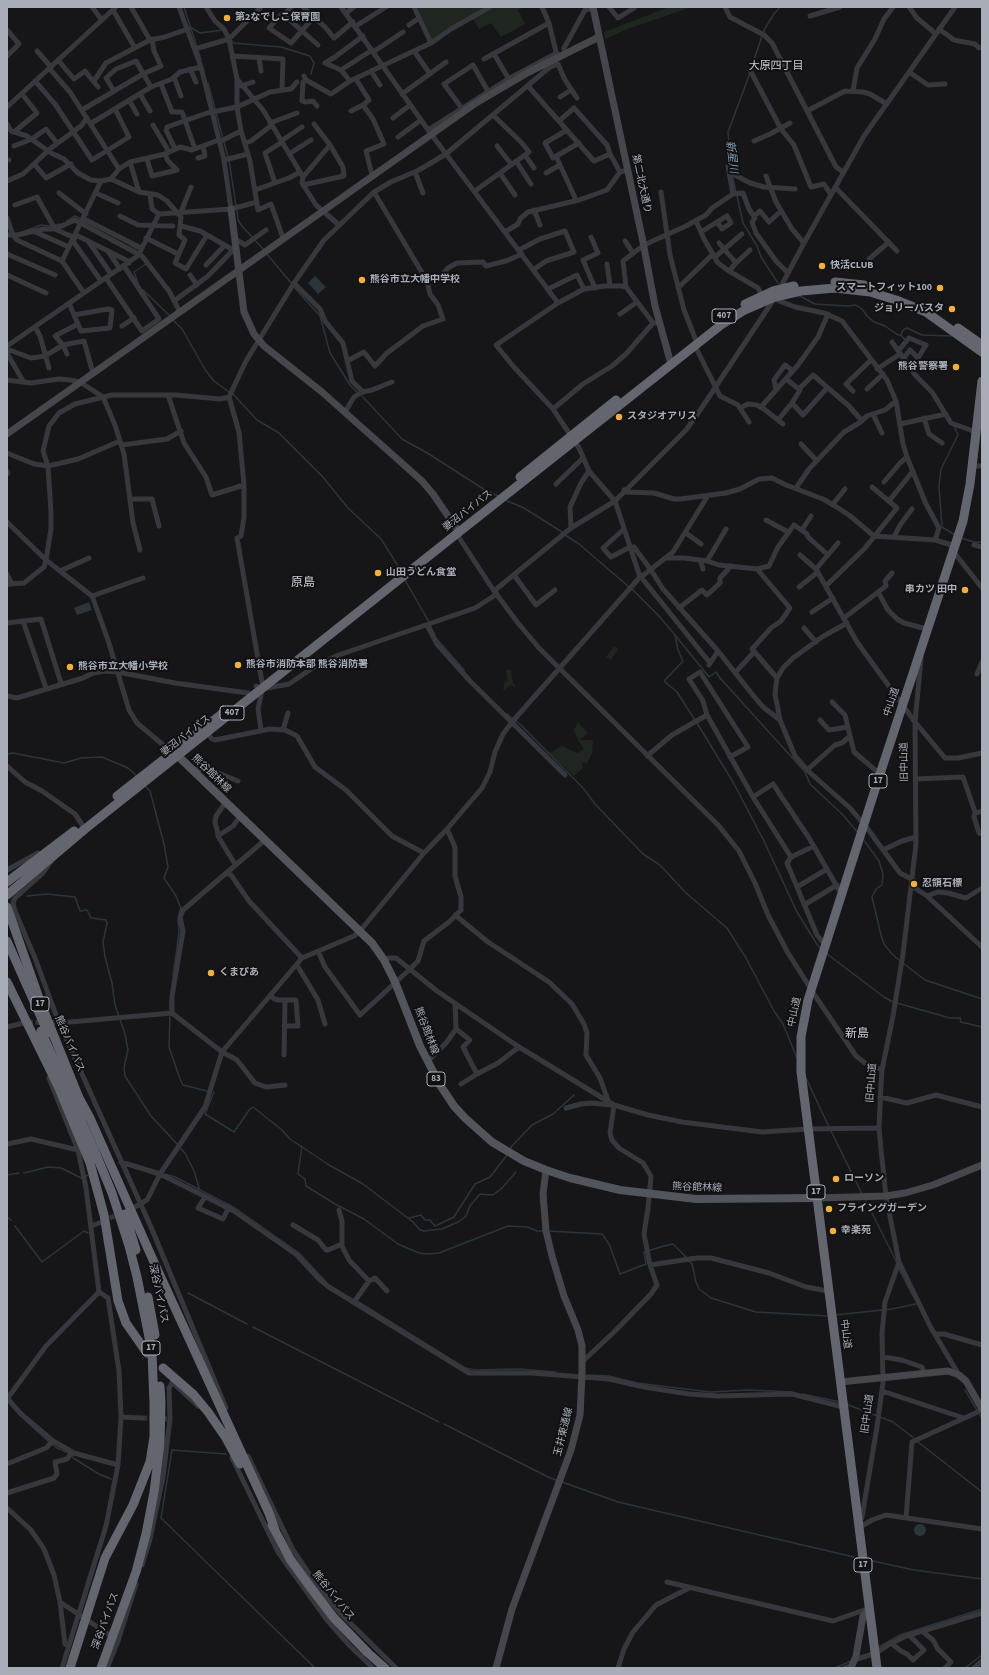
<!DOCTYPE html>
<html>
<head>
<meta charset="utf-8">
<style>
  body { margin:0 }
  #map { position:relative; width:989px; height:1675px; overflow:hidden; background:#161618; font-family:"Source Sans 3",sans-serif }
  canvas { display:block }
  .frame { position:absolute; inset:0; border:8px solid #a8adb8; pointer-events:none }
</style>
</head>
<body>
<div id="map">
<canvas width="989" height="1675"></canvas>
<div class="frame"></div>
</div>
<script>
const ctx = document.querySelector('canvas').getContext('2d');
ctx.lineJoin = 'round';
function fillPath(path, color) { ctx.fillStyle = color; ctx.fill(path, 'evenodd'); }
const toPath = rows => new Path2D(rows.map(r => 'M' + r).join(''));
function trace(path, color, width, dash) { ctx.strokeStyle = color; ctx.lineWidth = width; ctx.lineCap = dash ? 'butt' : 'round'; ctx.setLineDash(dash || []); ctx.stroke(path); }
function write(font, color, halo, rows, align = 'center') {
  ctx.font = font + ' "Source Sans 3","Noto Sans JP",sans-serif'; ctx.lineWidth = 4; ctx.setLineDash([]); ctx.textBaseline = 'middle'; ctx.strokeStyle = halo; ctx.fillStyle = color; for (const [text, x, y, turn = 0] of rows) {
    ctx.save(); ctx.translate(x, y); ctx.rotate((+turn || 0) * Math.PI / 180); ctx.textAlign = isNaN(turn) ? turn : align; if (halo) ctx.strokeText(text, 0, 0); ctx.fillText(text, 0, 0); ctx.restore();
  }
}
fillPath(toPath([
  [416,7,487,7,432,39],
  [494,7,523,7,518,10,525,24,501,37,491,23,479,29,473,19],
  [669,7,692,7,627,29,605,39,604,32],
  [614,646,618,649,611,660,606,657],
  [508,669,511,670,513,683,516,686,514,687,511,685,504,690,503,689,505,681,508,682,506,671],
  [578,722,588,733,579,740,593,740,592,753,587,763,582,762,583,768,574,776,549,753,562,746,577,753,584,749,578,740,574,730]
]), '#1e261f');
fillPath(toPath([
  [315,276,326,287,318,294,308,283],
  [89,602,92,610,77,615,74,608],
  '914 1530a6 6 0 1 1 12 0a6 6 0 1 1-12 0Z'
]), '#2c353c');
trace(toPath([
  [184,7,197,47],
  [192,28,200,33,223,30],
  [232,41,233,43,281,47,310,56,314,63,311,74],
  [198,50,201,60],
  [751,69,764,30,774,14,780,7],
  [208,83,228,157],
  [229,160,236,206],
  [731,167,728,132,750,73],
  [731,170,736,192],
  [737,196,743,223,757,246,761,257,778,283],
  [237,210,238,220,241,225,264,250],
  [67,221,75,216,81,219],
  [25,231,41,225,51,226,60,224],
  [129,244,137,249],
  [266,253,292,284],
  [138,283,134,272,146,264],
  [294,287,320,316,330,353,350,385,358,393],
  [143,290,170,316],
  [798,295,815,304,847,306,856,305,862,309,867,316,874,322,885,326,898,335,901,335,903,330,907,328,922,335,952,336],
  [172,319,182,329,206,371,214,381,229,392],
  [901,335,905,340],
  [233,394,257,420,279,433,322,476,348,508,381,539,398,566],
  [361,395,402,439,429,454,485,490,498,496],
  [954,426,958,435,941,469,939,486,942,527,955,535],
  [505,500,524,508,562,532],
  [565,535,579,544,629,587],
  [961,538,974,542,982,542],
  [405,580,429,622],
  [632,589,658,615,675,635,678,650,683,661,665,680,665,682,677,692,695,720],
  [430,625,435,635],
  [675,635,709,677,716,672,720,678,805,772,810,784,843,815,858,833],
  [436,638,464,670],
  [507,714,521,725,583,788,595,804,643,854,660,865,686,893,727,928,746,958,774,1011,783,1024,797,1058],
  [697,723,733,782,763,839,797,912,818,946,821,949],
  [7,754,13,753,64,763,81,758,102,757,128,768,136,775],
  [146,787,150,791,164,844,168,867,164,878,176,896,181,908,179,913],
  [863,839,879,861,883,874,882,885,876,889,872,897,881,935,884,944,892,954,900,961],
  [27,896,47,894,75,897,80,911,87,910,91,918,106,920,107,923,103,942,105,957,112,983,115,1005,125,1034,128,1050,124,1068,125,1076,151,1116,178,1145],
  [827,954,884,997,893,1002],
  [903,963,925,980,982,999],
  [173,977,179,932,178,919],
  [897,1003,950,1018,960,1018,961,1022,982,1027],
  [170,1008,170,1000],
  [170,1014,169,1047,180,1079,183,1085,207,1091],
  [806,1078,829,1127],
  [214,1092,205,1114,234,1132,250,1109,253,1107,282,1130,290,1139,329,1165,363,1184,413,1222,420,1230,424,1231,442,1229,458,1222,466,1216,470,1206,480,1194,493,1195,501,1189,516,1172],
  [831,1131,862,1194],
  [302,1146,298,1174,305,1179,306,1186,335,1204,364,1219,398,1244,419,1253,427,1254,439,1253,508,1226,527,1227,537,1231,544,1231],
  [180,1148,185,1153,194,1171,200,1191],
  [510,1150,511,1147,532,1125,553,1114,574,1095],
  [24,1173,48,1167,61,1168,81,1178,88,1175],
  [165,1174,175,1177,235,1208,299,1253,326,1282],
  [7,1175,19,1173],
  [865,1199,897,1263],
  [7,1217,11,1220],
  [409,1218,421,1215,425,1220,430,1220,435,1226,454,1217,475,1184,490,1177,507,1155],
  [15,1226,42,1262,84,1231,88,1233],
  [548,1231,602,1234,609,1244,620,1274,646,1264,644,1252,664,1246,673,1244,687,1258],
  [689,1261,692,1264,696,1282,699,1289,711,1298,756,1312,829,1316],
  [898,1267,913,1296],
  [188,1293,247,1324],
  [357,1301,465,1368,475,1370,519,1369,556,1372],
  [835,1315,892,1309,916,1304],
  [253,1327,439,1422],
  [589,1375,609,1376,637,1383,710,1392,749,1390,792,1392],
  [965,1390,977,1410],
  [803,1394,840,1402],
  [846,1404,893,1422,915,1439],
  [979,1413,982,1419],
  [25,1420,49,1442],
  [444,1424,548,1477,556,1480],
  [918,1442,982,1492],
  [52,1444,57,1448,73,1455,73,1458,99,1474,111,1479],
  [226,1454,172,1450,161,1518,315,1668],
  [562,1482,618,1502,854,1557],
  [868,1560,914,1570,982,1579],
  [877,1648,900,1635,982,1609],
  [835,1668,851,1661],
  [965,1668,982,1655]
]), '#2c353c', 1.5);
trace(toPath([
  [28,1022,59,1023],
  [103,1221,121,1213],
  [142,1418,167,1419]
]), '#333438', 5, [5, 2.5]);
trace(toPath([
  [92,7,101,19],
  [131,7,150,40],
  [179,7,201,67,224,160,231,209],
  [206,7,215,21,224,29,229,39,237,79,237,107,241,131,250,161,258,210,271,204,283,238],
  [291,7,284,15,281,15,269,28,291,43,314,17,326,28,334,38,353,22],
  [303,7,314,17],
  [341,7,431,134,558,303],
  [414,7,431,43],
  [542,7,549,23,557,56],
  [609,7,618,18,634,8],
  [725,7,730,17,764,35,772,43,836,167,843,172],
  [909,7,917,18,936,34],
  [113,10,135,48],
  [346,13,354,7],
  [284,15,318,45],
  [810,16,840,7],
  [409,25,419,18],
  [356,26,386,7],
  [939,29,954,40,975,44,979,48,982,47],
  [7,30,19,44,7,56],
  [195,49,229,39,261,7],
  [37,51,51,67],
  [414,51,430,74],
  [373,52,403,32],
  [494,54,510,81],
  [565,54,564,48,585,10,593,8],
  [233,56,283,59,282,90],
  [259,58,261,71],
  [484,59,549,23],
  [58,60,74,79,85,71,98,87],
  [49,68,70,92,119,169,111,179],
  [190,69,196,82],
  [341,70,372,50],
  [750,70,781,129,794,145,811,187,824,184,831,195],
  [371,71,380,85],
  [909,72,928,85,945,84],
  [304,76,306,80,331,94,350,81,431,43,451,29,490,7],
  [174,77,181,96],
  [237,79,263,110,303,177,302,183,316,205,339,225],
  [35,81,55,104,92,160,129,137,115,109],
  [94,81,106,63,150,40,165,37,188,29],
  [350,81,341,70,325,63,335,57,363,36],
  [303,82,302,101,306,102,313,101,317,106],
  [161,84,172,112,182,112,195,149],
  [241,86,253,82],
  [528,86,594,161,610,154],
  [114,91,106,78,116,69,136,61,151,87],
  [853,91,857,68,875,39,884,19,893,7],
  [140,94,150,111],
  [402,94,446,62],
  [560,97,571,90],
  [129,100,137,114],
  [363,105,373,119,384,144,366,151,372,175],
  [7,107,116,7],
  [82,110,143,74,161,66,154,51,152,39],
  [463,110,444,84,473,65,489,93],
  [351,111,363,105,369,100,356,79],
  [807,111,845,91,863,92,870,94,887,104],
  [393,118,410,105],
  [559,121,574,108,607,145,610,154,620,172],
  [270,123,297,113],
  [7,124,11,131,27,136,51,153,64,159,78,173,91,180,101,181,111,179,139,192,158,195,167,201,181,217,179,235,185,240,175,263,186,269,207,235],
  [90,124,151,87,172,79,180,72,201,67],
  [153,125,169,152],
  [428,130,508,79,557,53],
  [567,130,545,143,553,158,579,143],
  [14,132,37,113,22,94],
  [398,137,421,120],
  [281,141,302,127],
  [754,141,770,134,790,123],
  [245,143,251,141,272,125],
  [14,146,32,139,46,129,57,143],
  [497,146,511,164],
  [175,149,166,130,167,127,207,113,237,107,270,92,291,89,297,82],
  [289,154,311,140],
  [525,155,534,168],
  [556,156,576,200],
  [198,158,205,156,203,146],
  [147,159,152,176,177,170,168,161,165,154],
  [7,160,9,160],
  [224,160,248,154],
  [516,161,531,184],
  [130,162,139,192],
  [35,165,46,178,71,164],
  [119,169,130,162,165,154,180,147,192,150,216,141,221,141,241,131],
  [415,172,423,193],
  [500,173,515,195],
  [546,173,560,165],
  [735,175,750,183,764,187,795,189],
  [766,176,776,202,792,229,804,243],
  [303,177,330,145],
  [7,181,23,174,51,148,81,126,87,118],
  [275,183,265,153,282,142],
  [303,185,344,176,343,167,330,145,314,124],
  [835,187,897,251],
  [255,190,289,178,300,172],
  [475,191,529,152,522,143,493,115],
  [661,192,670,255,684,310,695,338],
  [59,193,86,214],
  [96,193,118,203],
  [150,194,152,209,159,214],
  [733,194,743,193,749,209,755,218,752,222,756,233,776,261,788,273],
  [15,205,37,197,55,229,75,238],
  [534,210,540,225],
  [181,212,191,187],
  [120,216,138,225,173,226],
  [754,216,760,211,769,222,781,211],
  [7,218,13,235,17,240,62,261,84,293],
  [84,219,141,248],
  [696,221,704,239,718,263,729,271,758,288,762,295],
  [181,226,200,231,235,251],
  [33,231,69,247],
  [505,232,518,224,520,219,528,212,579,200,607,190,620,172,627,170],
  [701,232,717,222,727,216,731,223,722,229,717,222],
  [7,235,17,235,44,229,55,229,75,220,142,256,169,291,180,312],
  [76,235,128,261,129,263],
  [591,237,598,253,583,260,595,288],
  [146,238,178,254],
  [235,239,245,245,266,230],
  [73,241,101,281],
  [88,241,111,274],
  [625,241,633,253],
  [719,243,736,263],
  [519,250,540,239,565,231,574,252,546,261,533,270],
  [108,251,120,269],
  [7,254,55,275],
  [715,257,742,234],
  [869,259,889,242],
  [62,261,101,181],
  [607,264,610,286],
  [206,265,225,245],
  [729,271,736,263,750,250],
  [7,275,46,293],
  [190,275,197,285],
  [106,278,142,331,159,319,124,266],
  [427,281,442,275,448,268,457,263,483,262,486,266,506,261,522,254],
  [294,283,320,309,325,321,343,343,351,377,352,381,363,392],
  [626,287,623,261,644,245,686,226,706,215,712,208,733,194,728,166],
  [678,288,713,254],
  [548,289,577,275,584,289],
  [779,290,804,243,864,136,955,7],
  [775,297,777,300,795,307,824,313,842,321,887,380,896,401,903,444,907,457,926,504,939,528,935,540],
  [174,301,208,276,233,250],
  [69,303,74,315,81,331,110,328,112,310,108,309,74,315],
  [620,314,637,302],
  [122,326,134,318],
  [35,327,40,336,49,368],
  [892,342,916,376,932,392,951,423,976,432],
  [7,346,136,257,139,254,159,214,231,209,257,202],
  [695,346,720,396,738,405,749,422],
  [7,349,31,358,45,356,63,345,55,336,78,324],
  [899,350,909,338,926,345,918,358,910,350,903,359],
  [7,353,23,381],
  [67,354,63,345,84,341,93,373],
  [347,361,364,352,375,366,387,353,423,326,443,319,438,305,430,294,427,281,374,192],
  [877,369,900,354],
  [7,380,31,383,59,379,70,380,80,382,103,397,115,425,124,454,133,523,140,550],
  [799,389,813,375,849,406,862,421],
  [867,389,883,374],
  [776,390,774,380,785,365,793,371],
  [853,391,846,384,871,360],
  [168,395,184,443,206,477,212,495,244,485],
  [229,397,239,432,244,485,244,517,241,536,237,538,262,682],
  [792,403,803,415,827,388],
  [761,407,798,365,818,337,828,314],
  [740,408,748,404,757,405,764,409,783,424],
  [553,409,583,384,612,366,626,354,653,323,655,323],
  [345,412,354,397,362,392,372,390,392,382],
  [873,414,882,433],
  [924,418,929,434,942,443],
  [778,420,792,403,800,390,786,379],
  [900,424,946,414],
  [801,444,817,461],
  [122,445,167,439,181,431],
  [7,453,34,464,48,466,78,459,120,441],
  [972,466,982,466],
  [7,471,8,473,7,474],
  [884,482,900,463,907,457],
  [556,484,583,458],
  [796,488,809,469,844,432,859,423,867,416,885,410,896,401],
  [624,490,626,492,654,493,674,499,681,499,726,493,740,489,759,479,772,478,786,485,823,499,835,506,849,515,874,536,935,540,955,546],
  [130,499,152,499,159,526],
  [889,501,913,471],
  [833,504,845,489],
  [766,520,788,532],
  [7,522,46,560,92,596,108,640,129,710,137,723,174,754],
  [571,528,570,507,581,483,589,471],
  [624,529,603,548,611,557,630,547,634,547,651,570,663,589,718,651,752,694,763,707,780,720],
  [802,530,811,516],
  [459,533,458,536,494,591,518,623,539,648,719,826,739,851,755,883,768,915,788,953,816,997,856,1056,865,1063,882,1070],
  [686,533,701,544],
  [894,537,900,525,912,509],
  [838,543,816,569,857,642,915,722,945,758,958,758,982,753],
  [974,545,982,547],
  [953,551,982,588],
  [800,555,816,569],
  [666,558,684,558,707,561,719,565,757,569,790,608,781,621,771,628,752,649,777,678],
  [700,560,703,569],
  [707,561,726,529],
  [757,569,769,566,778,547,794,525,807,534,808,537,828,555],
  [60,571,89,558],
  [7,574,12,584],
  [514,575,536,605,555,590],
  [640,577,615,501,589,471,579,448,553,409,513,366,496,345,558,303,584,289,605,286,622,286,626,287,653,323],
  [641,577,710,663],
  [7,584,24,583,44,567,46,560,51,529,51,512,48,466,43,451,49,426,59,413,75,404,112,395,176,395,220,399,229,397,246,361,294,283,324,240,374,192,391,182,419,170,446,154,550,67,558,64,565,80,577,98],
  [826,586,865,548,897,508,872,487],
  [799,587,818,572],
  [494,591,571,528,615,501,686,430,703,406,774,299],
  [878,592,888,610,897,619,904,623,927,629],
  [92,596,143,578],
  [679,608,702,590,707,595,720,583,720,578,731,566],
  [812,612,833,598],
  [844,618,886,586,885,581,892,573],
  [23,621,46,688],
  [7,623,41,619,61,683],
  [847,623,822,637,793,658,783,668,777,678,775,694,780,720,795,756,807,770,850,808,867,828,900,873,913,880],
  [427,625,437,644,469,680,565,775],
  [804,628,816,642],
  [709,665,718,651],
  [735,673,754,652],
  [977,674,982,662],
  [256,686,262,689,289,684,314,667,336,656,475,608,497,594],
  [7,696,17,698,83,678,93,673,104,671,118,672,175,683,248,693],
  [832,702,845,715,854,752,880,774],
  [820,720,829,730,848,727],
  [261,730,258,709,262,690],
  [283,730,288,713],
  [207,733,212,739,215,740,270,729,285,730,297,736,315,767,346,790,392,836,424,853],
  [647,756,672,735,707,715],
  [730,757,748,747,700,672,689,679,703,701,707,715,753,797,791,857],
  [7,766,25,782,42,791,75,814,85,829],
  [191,769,211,770,238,781],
  [807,770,835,745,842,743,850,736],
  [916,779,963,777,975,812,976,813,982,811],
  [753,797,773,784,809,838,839,890,843,892],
  [226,802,216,816,215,822,219,838,235,864],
  [975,812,974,817,979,833,982,834],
  [218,836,233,826,240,816],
  [814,846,791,857,787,863,817,935,825,945],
  [883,850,902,841,916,837],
  [52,860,42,874,15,898,13,903,15,911,35,958,59,1023,151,1227,226,1408],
  [7,870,38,853],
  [226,873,231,875,249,901,302,958],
  [912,886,927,896,982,947],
  [797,887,827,869],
  [927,896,938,892,948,893,966,898,982,888],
  [804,905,837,885],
  [455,915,488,942,549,982,572,1004,584,1024,587,1033,586,1055,600,1078,609,1103],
  [318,951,325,967,360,1015,410,969,418,961,424,941,449,922,461,910,461,897,455,876,455,847,447,829],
  [384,960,389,958,396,958,437,991,519,1047,614,1105,648,1115,682,1122,762,1132,808,1129,879,1128],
  [297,965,318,1000,325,1024],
  [271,995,274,999,279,1000,296,1000,298,1026,284,1026],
  [455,1003,456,1029,470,1040,463,1047,477,1074,498,1063,519,1047],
  [172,1013,172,996,183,931,180,917,183,910,265,840],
  [59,1023,172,1013,222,1052,237,1060,255,1083,266,1087,285,1085],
  [7,1027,28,1022],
  [284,1055,285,1000],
  [427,1062,446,1043,456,1029],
  [49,1078,78,1150,86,1188,99,1292,108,1298,119,1371,121,1417,118,1465,106,1526,62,1668],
  [461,1084,477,1074],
  [880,1097,907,1103,936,1095,982,1107],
  [566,1108,581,1104,592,1103,611,1105],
  [7,1144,31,1139,78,1150],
  [121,1162,160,1174,234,1211,297,1255,319,1279,329,1287,469,1373,532,1373,609,1379,644,1387,689,1394,718,1396,792,1394,843,1407],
  [205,1197,198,1208,223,1219,228,1209],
  [133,1208,147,1200,160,1174,205,1107,222,1052,302,958,354,936,360,931,424,853,447,829,482,788,490,772,495,752,503,734,512,722,640,577,641,577,673,552,707,497],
  [339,1210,342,1221,342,1246,349,1260,369,1281],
  [293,1225,318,1240,326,1250,328,1250,342,1244],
  [91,1226,99,1223],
  [899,1262,930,1326,959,1375],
  [650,1265,697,1258,711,1258,769,1273,806,1287,828,1291],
  [354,1302,369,1281,375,1278,387,1291],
  [935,1334,944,1334,982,1345],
  [883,1357,902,1360,922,1367,924,1373],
  [583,1361,614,1332,651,1294,657,1285,650,1265,644,1234,648,1208,651,1176,643,1163,619,1148,612,1140,610,1133,614,1105],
  [172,1382,198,1406],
  [882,1391,964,1418],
  [7,1398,21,1414,53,1441,74,1453,118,1465],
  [7,1399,46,1346,99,1292],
  [121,1417,142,1418],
  [248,1456,293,1550,318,1587,340,1613,396,1668],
  [232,1458,278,1552,327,1620,350,1646,373,1668],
  [7,1464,46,1448,53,1441],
  [7,1493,54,1478,57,1474,55,1462,67,1459,72,1452],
  [7,1508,31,1530,44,1549,54,1575,60,1602,65,1644,69,1646],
  [906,1518,912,1442,982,1410],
  [860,1521,862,1517,877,1427,883,1383,882,1333,885,1302,899,1262,886,1196,881,1150,879,1128,881,1085,882,1070,893,1016,903,954,916,844,915,722,921,658],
  [860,1527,872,1520,886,1515,982,1529],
  [142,1565,150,1539,163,1477,170,1419,169,1388,174,1380],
  [667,1582,833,1621,867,1609],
  [60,1602,114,1638],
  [922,1631,933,1640,938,1649,951,1662,945,1668],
  [891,1643,901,1651,907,1654,913,1660,924,1650,909,1635],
  [854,1660,876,1653,890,1644,906,1636,982,1613],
  [107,1668,118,1641,136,1584],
  [618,1668,624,1649,633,1632,656,1605,689,1588],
  [845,1668,852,1665],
  [974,1668,982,1661]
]), '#37383d', 5);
trace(toPath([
  [593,7,643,242,655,306,671,364],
  [231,209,244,312,254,334,264,346,322,392,422,481,433,494,459,532],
  [7,434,476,103,529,72,599,37],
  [817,1198,886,1196,905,1193,933,1185,982,1165],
  [840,1382,948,1371,959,1375,966,1381,982,1409],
  [496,1668,512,1609,571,1450,580,1415,582,1374,582,1346,578,1330,564,1296,552,1256,546,1231,543,1194,546,1170],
  [851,1668,856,1656,863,1616,869,1609]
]), '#45474d', 7);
trace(toPath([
  [178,756,372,943,384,960,395,982,420,1046,440,1085,454,1106,465,1118,492,1142,524,1161,546,1170,570,1178,620,1190,696,1199,817,1198]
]), '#53555c', 8);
trace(toPath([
  [835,282,864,285],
  [745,304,773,291,794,286],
  [958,328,982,345],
  [520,477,616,400],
  [117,796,223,713],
  [7,882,74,831],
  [7,895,85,829,459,532,721,325,743,311,775,297,801,291,835,288,870,292,896,300,926,312,982,352],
  [7,907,41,1004,79,1098,90,1118,153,1260,269,1513,275,1530],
  [7,982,58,1086,90,1163,104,1215,118,1301,126,1323,147,1353],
  [41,1031,93,1147,112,1193,129,1246,137,1277,152,1352,154,1403,154,1437,150,1462,133,1505,105,1558,70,1668],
  [125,1214,136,1250],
  [148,1297,155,1335],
  [163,1368,194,1395,208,1412,226,1438,240,1464],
  [272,1525,290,1559,311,1588,334,1618,368,1653,385,1668],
  [101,1668,136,1572,146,1534,154,1492,160,1444,161,1403,160,1386],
  [877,1668,801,1072,801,1037,808,1000,880,774,963,521,970,484,982,381]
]), '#63666e', 9);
trace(toPath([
  [7,941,48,1033]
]), '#63666e', 9);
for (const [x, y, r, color] of [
  [227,18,4,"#f2b134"],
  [822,266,4,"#f2b134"],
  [362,280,4,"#f2b134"],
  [940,288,4,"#f2b134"],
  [952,309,4,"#f2b134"],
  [956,367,4,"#f2b134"],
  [619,417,4,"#f2b134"],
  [378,573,4,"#f2b134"],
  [965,590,4,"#f2b134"],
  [238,665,4,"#f2b134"],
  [70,667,4,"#f2b134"],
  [914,884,4,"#f2b134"],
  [211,973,4,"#f2b134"],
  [836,1179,4,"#f2b134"],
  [829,1209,4,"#f2b134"],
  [833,1231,4,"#f2b134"]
]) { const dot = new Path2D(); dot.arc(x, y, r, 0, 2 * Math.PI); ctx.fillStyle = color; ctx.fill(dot); trace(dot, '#111113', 1.5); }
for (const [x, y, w] of [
  [724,316,24],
  [232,713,24],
  [878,781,18],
  [40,1004,18],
  [436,1079,18],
  [816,1192,18],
  [151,1348,18],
  [863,1565,18]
]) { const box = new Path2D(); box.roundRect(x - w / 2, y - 7, w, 14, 3); ctx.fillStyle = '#111113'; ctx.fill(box); trace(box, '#a8adb8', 1); }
write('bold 9px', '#a8adb8', null, [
  ["407",724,316],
  ["407",232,713],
  ["17",878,781],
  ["17",40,1004],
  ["83",436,1079],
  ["17",816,1192],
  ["17",151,1348],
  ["17",863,1565]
]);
write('bold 10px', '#a8adb8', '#111113', [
  ["第2なでしこ保育園",235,18],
  ["快活CLUB",830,266],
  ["熊谷市立大幡中学校",370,280],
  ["スマートフィット100",932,288,"right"],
  ["ジョリーパスタ",944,309,"right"],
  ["熊谷警察署",948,367,"right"],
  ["スタジオアリス",627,417],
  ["山田うどん食堂",386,573],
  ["串カツ 田中",957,590,"right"],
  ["熊谷市消防本部 熊谷消防署",246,665],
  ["熊谷市立大幡小学校",78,667],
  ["忍領石標",922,884],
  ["くまぴあ",219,973],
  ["ローソン",844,1179],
  ["フライングガーデン",837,1209],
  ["幸楽苑",841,1231]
], 'left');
write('10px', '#a8adb8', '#111113', [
  ["第二北大通り",641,184,78],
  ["妻沼バイパス",468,511,-38],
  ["中山道",892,702,-72],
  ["妻沼バイパス",186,736,-38],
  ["旧中山道",905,762,-91],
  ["熊谷館林線",211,774,44],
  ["中山道",795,1012,-78],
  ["熊谷館林線",426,1031,69],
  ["熊谷バイパス",69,1044,67],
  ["旧中山道",872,1083,-86],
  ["熊谷館林線",697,1188,2],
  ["深谷バイパス",158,1294,78],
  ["中山道",845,1334,83],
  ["旧中山道",868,1414,-82],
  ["玉井東通線",564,1432,-76],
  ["熊谷バイパス",333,1596,51],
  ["深谷バイパス",106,1621,-70]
]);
write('11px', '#c9ccd4', '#111113', [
  ["大原四丁目",776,67]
]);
write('italic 11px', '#7f9bb3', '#111113', [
  ["新星川",731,157,83]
]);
write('12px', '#c9ccd4', '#111113', [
  ["原島",303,583],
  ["新島",857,1034]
]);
</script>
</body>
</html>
